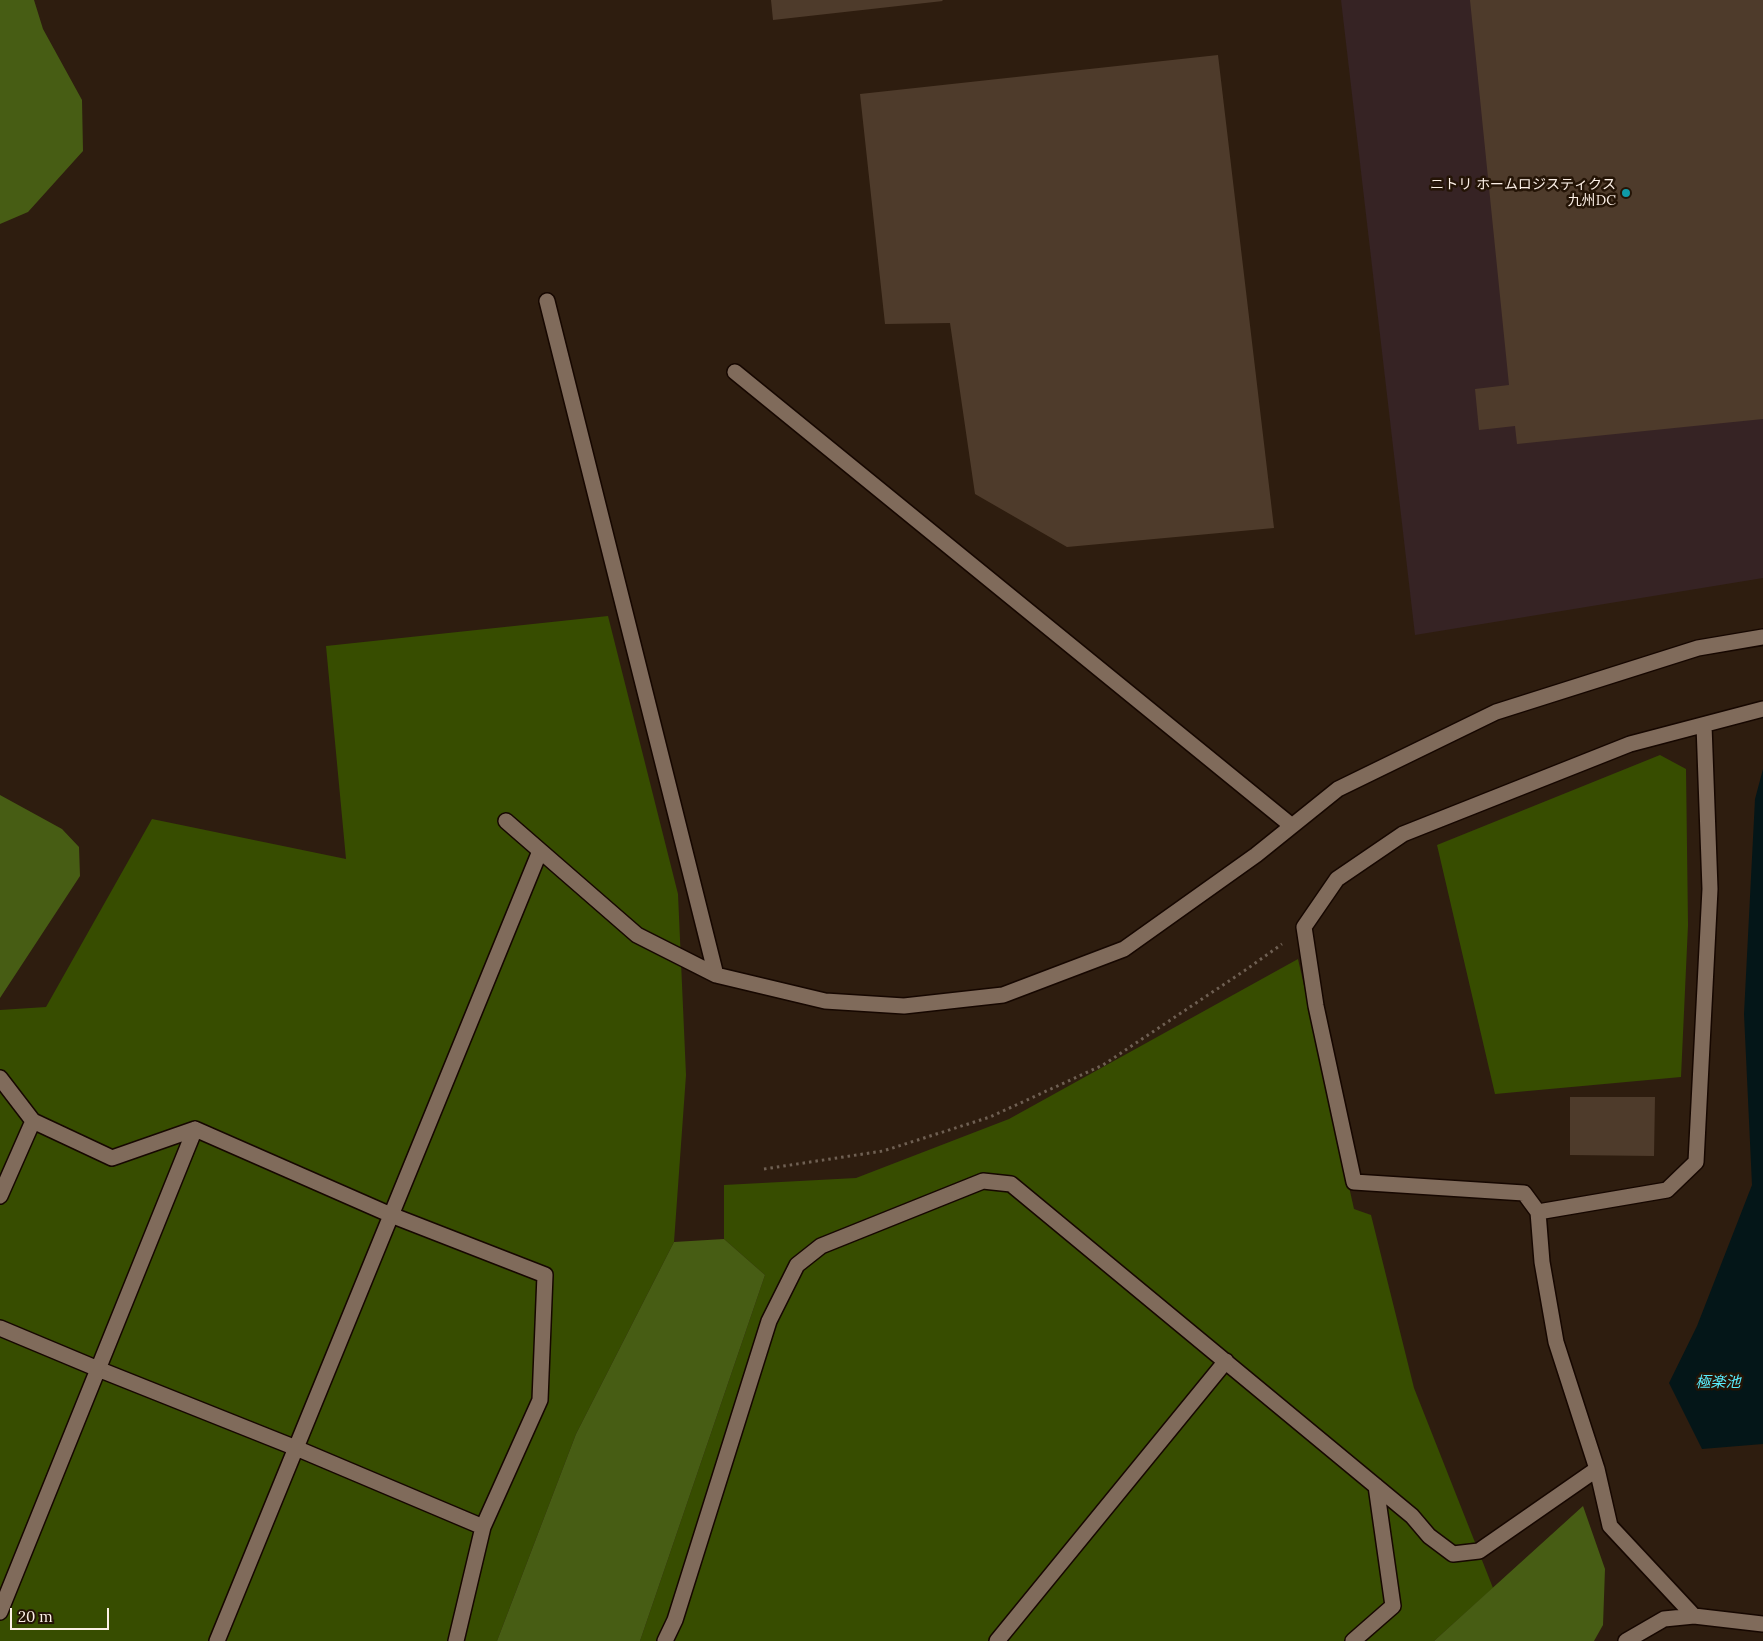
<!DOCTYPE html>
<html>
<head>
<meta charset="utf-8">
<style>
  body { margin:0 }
  #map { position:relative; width:1763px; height:1641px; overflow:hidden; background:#2e1d0f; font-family:Lora,serif }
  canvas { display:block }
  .scale { position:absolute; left:10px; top:1608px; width:99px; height:22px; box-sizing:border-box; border:2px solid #fcf0e7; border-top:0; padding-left:6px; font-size:15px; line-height:18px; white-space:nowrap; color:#fcf0e7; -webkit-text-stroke:4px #241406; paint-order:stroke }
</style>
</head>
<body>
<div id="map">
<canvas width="1763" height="1641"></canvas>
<div class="scale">20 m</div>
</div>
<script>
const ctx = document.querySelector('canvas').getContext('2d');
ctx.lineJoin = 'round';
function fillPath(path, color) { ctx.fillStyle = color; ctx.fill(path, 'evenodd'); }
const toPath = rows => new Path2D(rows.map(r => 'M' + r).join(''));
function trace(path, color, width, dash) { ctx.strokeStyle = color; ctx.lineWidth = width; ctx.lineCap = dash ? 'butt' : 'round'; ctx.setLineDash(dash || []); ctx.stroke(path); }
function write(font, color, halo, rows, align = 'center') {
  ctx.font = font + ' Lora,"Noto Sans JP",serif'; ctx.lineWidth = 5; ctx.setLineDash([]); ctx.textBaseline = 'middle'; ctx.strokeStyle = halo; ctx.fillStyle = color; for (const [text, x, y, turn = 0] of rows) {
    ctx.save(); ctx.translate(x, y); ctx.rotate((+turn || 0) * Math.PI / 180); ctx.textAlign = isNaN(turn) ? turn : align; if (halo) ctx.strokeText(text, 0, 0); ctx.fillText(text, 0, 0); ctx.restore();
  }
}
fillPath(toPath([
  [1341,0,1763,0,1763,578,1415,635]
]), '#362324');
fillPath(toPath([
  [608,616,678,894,686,1075,674,1242,576,1434,497,1641,0,1641,0,1010,46,1007,152,819,346,859,326,646],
  [1660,755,1686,769,1688,925,1681,1077,1495,1094,1437,845],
  [1298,959,1354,1209,1371,1215,1414,1388,1493,1588,1434,1641,640,1641,765,1275,724,1239,724,1185,856,1178,1009,1119]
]), '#374d00');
fillPath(toPath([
  [0,0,34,0,43,29,82,100,83,151,28,212,0,224],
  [0,795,62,829,79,847,80,876,0,998],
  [724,1239,765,1275,640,1641,497,1641,576,1434,674,1242],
  [1583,1506,1605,1569,1603,1625,1594,1641,1434,1641]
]), '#475d14');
fillPath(toPath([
  [1763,769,1763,1444,1702,1449,1669,1383,1697,1326,1752,1185,1744,1014,1755,799]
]), '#041618');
fillPath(toPath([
  [771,0,942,0,943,1,773,20],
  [1470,0,1763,0,1763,419,1517,444,1515,426,1479,430,1475,389,1509,385],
  [1218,55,1274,528,1067,547,975,494,950,323,885,324,860,94],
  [1570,1097,1655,1097,1654,1156,1570,1155]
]), '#4e3b2b');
const minor = toPath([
  [547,301,716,975],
  [735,372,1292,826],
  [506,821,637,935,716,975,825,1001,904,1006,1003,995,1124,949,1256,855,1338,789,1496,712,1698,648,1763,637],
  [0,1078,33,1121],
  [0,1196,33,1121,112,1158,195,1129],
  [1538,1212,1524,1193,1354,1182,1316,1006,1304,927,1337,879,1403,834,1630,744,1763,709],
  [0,1328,98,1369,296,1448,483,1527],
  [0,1612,195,1129,391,1215,545,1275,540,1400,483,1527,456,1641],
  [1694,1616,1610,1526,1597,1469,1556,1342,1542,1262,1538,1212,1667,1190,1696,1162,1710,889,1704,725],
  [217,1641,540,851],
  [665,1641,675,1620,769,1321,797,1265,821,1246,983,1181,1011,1184,1412,1516,1429,1536,1453,1554,1479,1551,1597,1469],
  [997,1641,1226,1361],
  [1353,1641,1393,1606,1376,1486],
  [1626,1641,1664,1619,1694,1616,1763,1624]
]);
trace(minor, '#160700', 18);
trace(toPath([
  [764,1169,883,1151,990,1117,1103,1065,1247,969,1282,944]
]), '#6f6053', 3, [2.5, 4]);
trace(minor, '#806b5b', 15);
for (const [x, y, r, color] of [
  [1626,193,5,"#0f9aa8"]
]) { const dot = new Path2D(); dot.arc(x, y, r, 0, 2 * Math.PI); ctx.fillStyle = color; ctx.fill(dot); trace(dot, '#241406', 2); }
write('14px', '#fcf0e7', '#241406', [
  ["ニトリ ホームロジスティクス",1616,185],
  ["九州DC",1616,201]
], 'right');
write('italic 15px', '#59ecfc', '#241406', [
  ["極楽池",1718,1383]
]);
</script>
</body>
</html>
